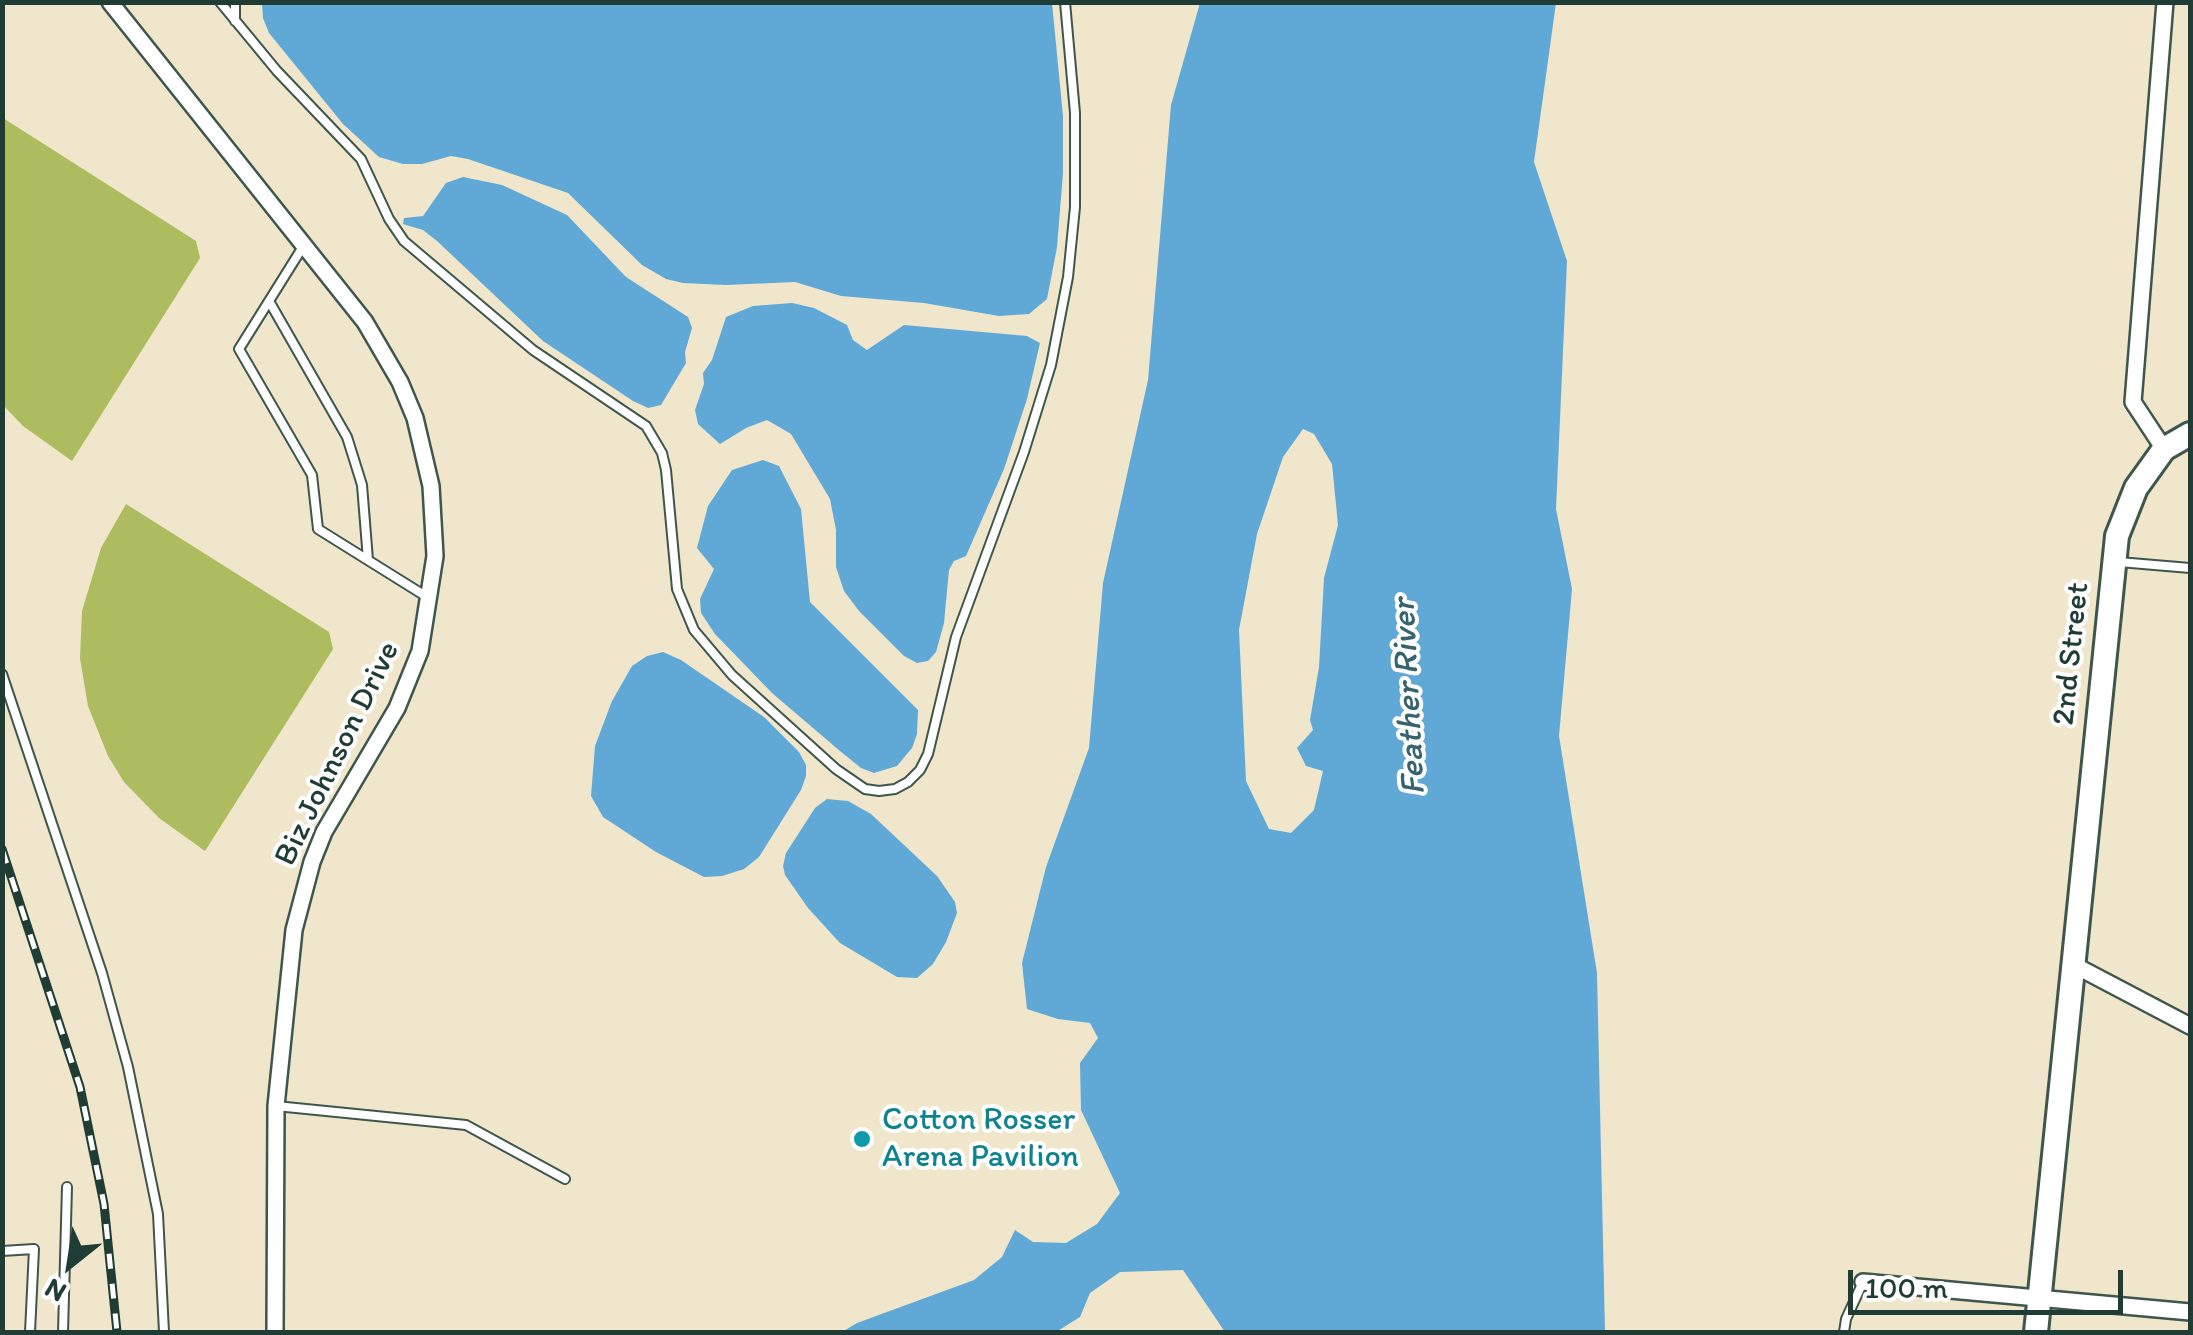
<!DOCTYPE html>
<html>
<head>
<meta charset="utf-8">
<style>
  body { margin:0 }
  #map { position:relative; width:2193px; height:1335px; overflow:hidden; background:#efe6cb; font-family:Itim,sans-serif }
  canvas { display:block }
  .frame { position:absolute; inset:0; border:5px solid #1f3d34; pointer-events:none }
  .north { position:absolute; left:20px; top:1215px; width:100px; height:100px; -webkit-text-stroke:8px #fff; paint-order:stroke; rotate:210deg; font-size:28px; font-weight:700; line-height:40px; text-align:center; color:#1f3d34 }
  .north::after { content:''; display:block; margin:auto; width:35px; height:45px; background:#1f3d34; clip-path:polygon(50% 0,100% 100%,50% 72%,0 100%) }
  .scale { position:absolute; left:1848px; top:1270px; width:275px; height:45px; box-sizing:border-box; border:5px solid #1f3d34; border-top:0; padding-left:12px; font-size:30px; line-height:35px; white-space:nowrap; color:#1f3d34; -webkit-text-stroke:8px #fff; paint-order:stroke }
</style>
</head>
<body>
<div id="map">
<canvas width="2193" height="1335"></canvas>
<div class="frame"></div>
<div class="north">N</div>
<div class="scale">100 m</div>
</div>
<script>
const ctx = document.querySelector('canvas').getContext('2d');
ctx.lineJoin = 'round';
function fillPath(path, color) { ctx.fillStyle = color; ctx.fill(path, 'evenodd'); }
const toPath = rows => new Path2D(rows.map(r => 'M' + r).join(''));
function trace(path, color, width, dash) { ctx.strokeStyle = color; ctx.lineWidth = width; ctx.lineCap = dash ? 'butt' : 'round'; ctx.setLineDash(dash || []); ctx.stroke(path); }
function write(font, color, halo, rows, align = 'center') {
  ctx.font = font + ' Itim,sans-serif'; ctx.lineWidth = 8; ctx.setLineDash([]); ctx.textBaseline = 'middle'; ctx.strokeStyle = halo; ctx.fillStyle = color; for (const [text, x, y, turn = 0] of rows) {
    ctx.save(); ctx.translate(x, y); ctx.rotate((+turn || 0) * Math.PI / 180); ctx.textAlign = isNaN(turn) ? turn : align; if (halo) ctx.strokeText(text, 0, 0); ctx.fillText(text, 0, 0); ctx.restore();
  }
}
fillPath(toPath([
  [3,118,196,241,200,258,72,461,23,426,3,405],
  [126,504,329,632,333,649,205,851,159,818,124,782,108,756,88,706,80,658,82,611,101,548]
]), '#acbc5f');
fillPath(toPath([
  [262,3,1052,3,1063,116,1063,173,1057,247,1047,299,1029,314,999,316,924,303,841,296,795,282,726,285,683,283,666,279,642,265,568,193,468,159,451,156,422,164,403,164,379,157,343,124,269,33,263,18],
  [1200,3,1556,3,1534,162,1567,261,1556,509,1572,589,1559,736,1597,973,1605,1332,1225,1332,1183,1270,1120,1272,1090,1293,1080,1317,1056,1332,842,1332,857,1323,974,1280,1002,1257,1015,1230,1033,1242,1066,1243,1097,1224,1120,1193,1081,1110,1080,1063,1098,1038,1090,1023,1058,1019,1027,1009,1022,963,1046,867,1089,748,1103,583,1148,380,1171,105],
  [1303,429,1314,434,1332,464,1338,525,1324,578,1319,667,1310,720,1313,730,1297,748,1306,766,1323,771,1314,810,1291,833,1269,829,1246,781,1239,630,1257,534,1283,457],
  [463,177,502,185,567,215,626,277,688,317,692,328,685,352,686,363,661,405,648,408,633,401,543,341,437,241,423,230,403,224,404,218,423,216,446,183],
  [792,303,814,308,847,325,853,340,867,350,904,325,1027,336,1040,343,1027,399,1004,469,966,556,954,561,949,570,944,623,936,652,928,661,917,663,904,656,859,611,844,591,836,567,836,530,830,499,791,434,767,420,746,428,720,444,698,424,695,410,704,384,703,373,712,360,726,317,753,306],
  [763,460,779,466,801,509,810,602,918,710,917,734,912,748,897,766,874,773,861,768,840,751,772,693,715,634,701,613,700,599,714,569,697,548,708,506,732,470],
  [663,652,681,660,764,717,799,752,806,765,806,776,801,790,759,857,744,869,722,876,704,877,656,852,603,817,591,796,595,746,612,701,632,666,647,656],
  [827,799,848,801,871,814,937,876,955,902,957,913,946,942,933,964,917,978,897,977,840,943,808,908,785,875,783,866,786,853,815,808]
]), '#60a9d7');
const lane = toPath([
  [220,2,277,71,361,159,389,219,404,241,533,350,646,426,662,453,666,470,677,589,694,630,732,675,836,769,865,789,879,791,895,789,908,782,920,770,928,754,956,637,1024,452,1051,365,1068,277,1075,207,1075,113,1065,2],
  [235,2,235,21],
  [304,245,239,349,312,475,318,529,427,597],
  [269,301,347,437,362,485,368,560],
  [2119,562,2190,568],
  [2,674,102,973,128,1067,158,1214,164,1332],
  [276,1106,466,1125,565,1179],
  [2,1251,34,1249,30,1332],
  [63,1332,67,1187],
  [1844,1332,1846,1319,1863,1282]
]);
const street = toPath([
  [110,2,365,322,400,382,415,418,431,486,435,556,420,651,397,708,324,832,312,862,294,930,276,1106,275,1332],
  [2164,449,2133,402,2165,2],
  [2074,965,2190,1026],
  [1863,1282,2190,1312]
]);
const secondary = toPath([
  [2036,1332,2117,536,2136,488,2164,449,2190,434]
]);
trace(lane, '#3e564b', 12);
trace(street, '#3e564b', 20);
trace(secondary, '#3e564b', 28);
trace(lane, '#fff', 8);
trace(street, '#fff', 15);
trace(secondary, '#fff', 22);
const rail = toPath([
  [2,849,80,1087,104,1204,117,1332]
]);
trace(rail, '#1f3d34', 9);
trace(rail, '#fff', 5, [15]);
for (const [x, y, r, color] of [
  [862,1139,10,"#0f9aa8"]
]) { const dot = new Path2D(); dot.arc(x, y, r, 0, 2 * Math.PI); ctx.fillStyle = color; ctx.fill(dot); trace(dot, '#fff', 4); }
write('32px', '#1f3d34', '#fff', [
  ["2nd Street",2072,654,-84],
  ["Biz Johnson Drive",338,754,-64]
]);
write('32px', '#0d838f', '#fff', [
  ["Cotton Rosser",882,1121],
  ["Arena Pavilion",882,1158]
], 'left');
write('italic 35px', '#36636d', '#fff', [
  ["Feather River",1410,697,-93]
]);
</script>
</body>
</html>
